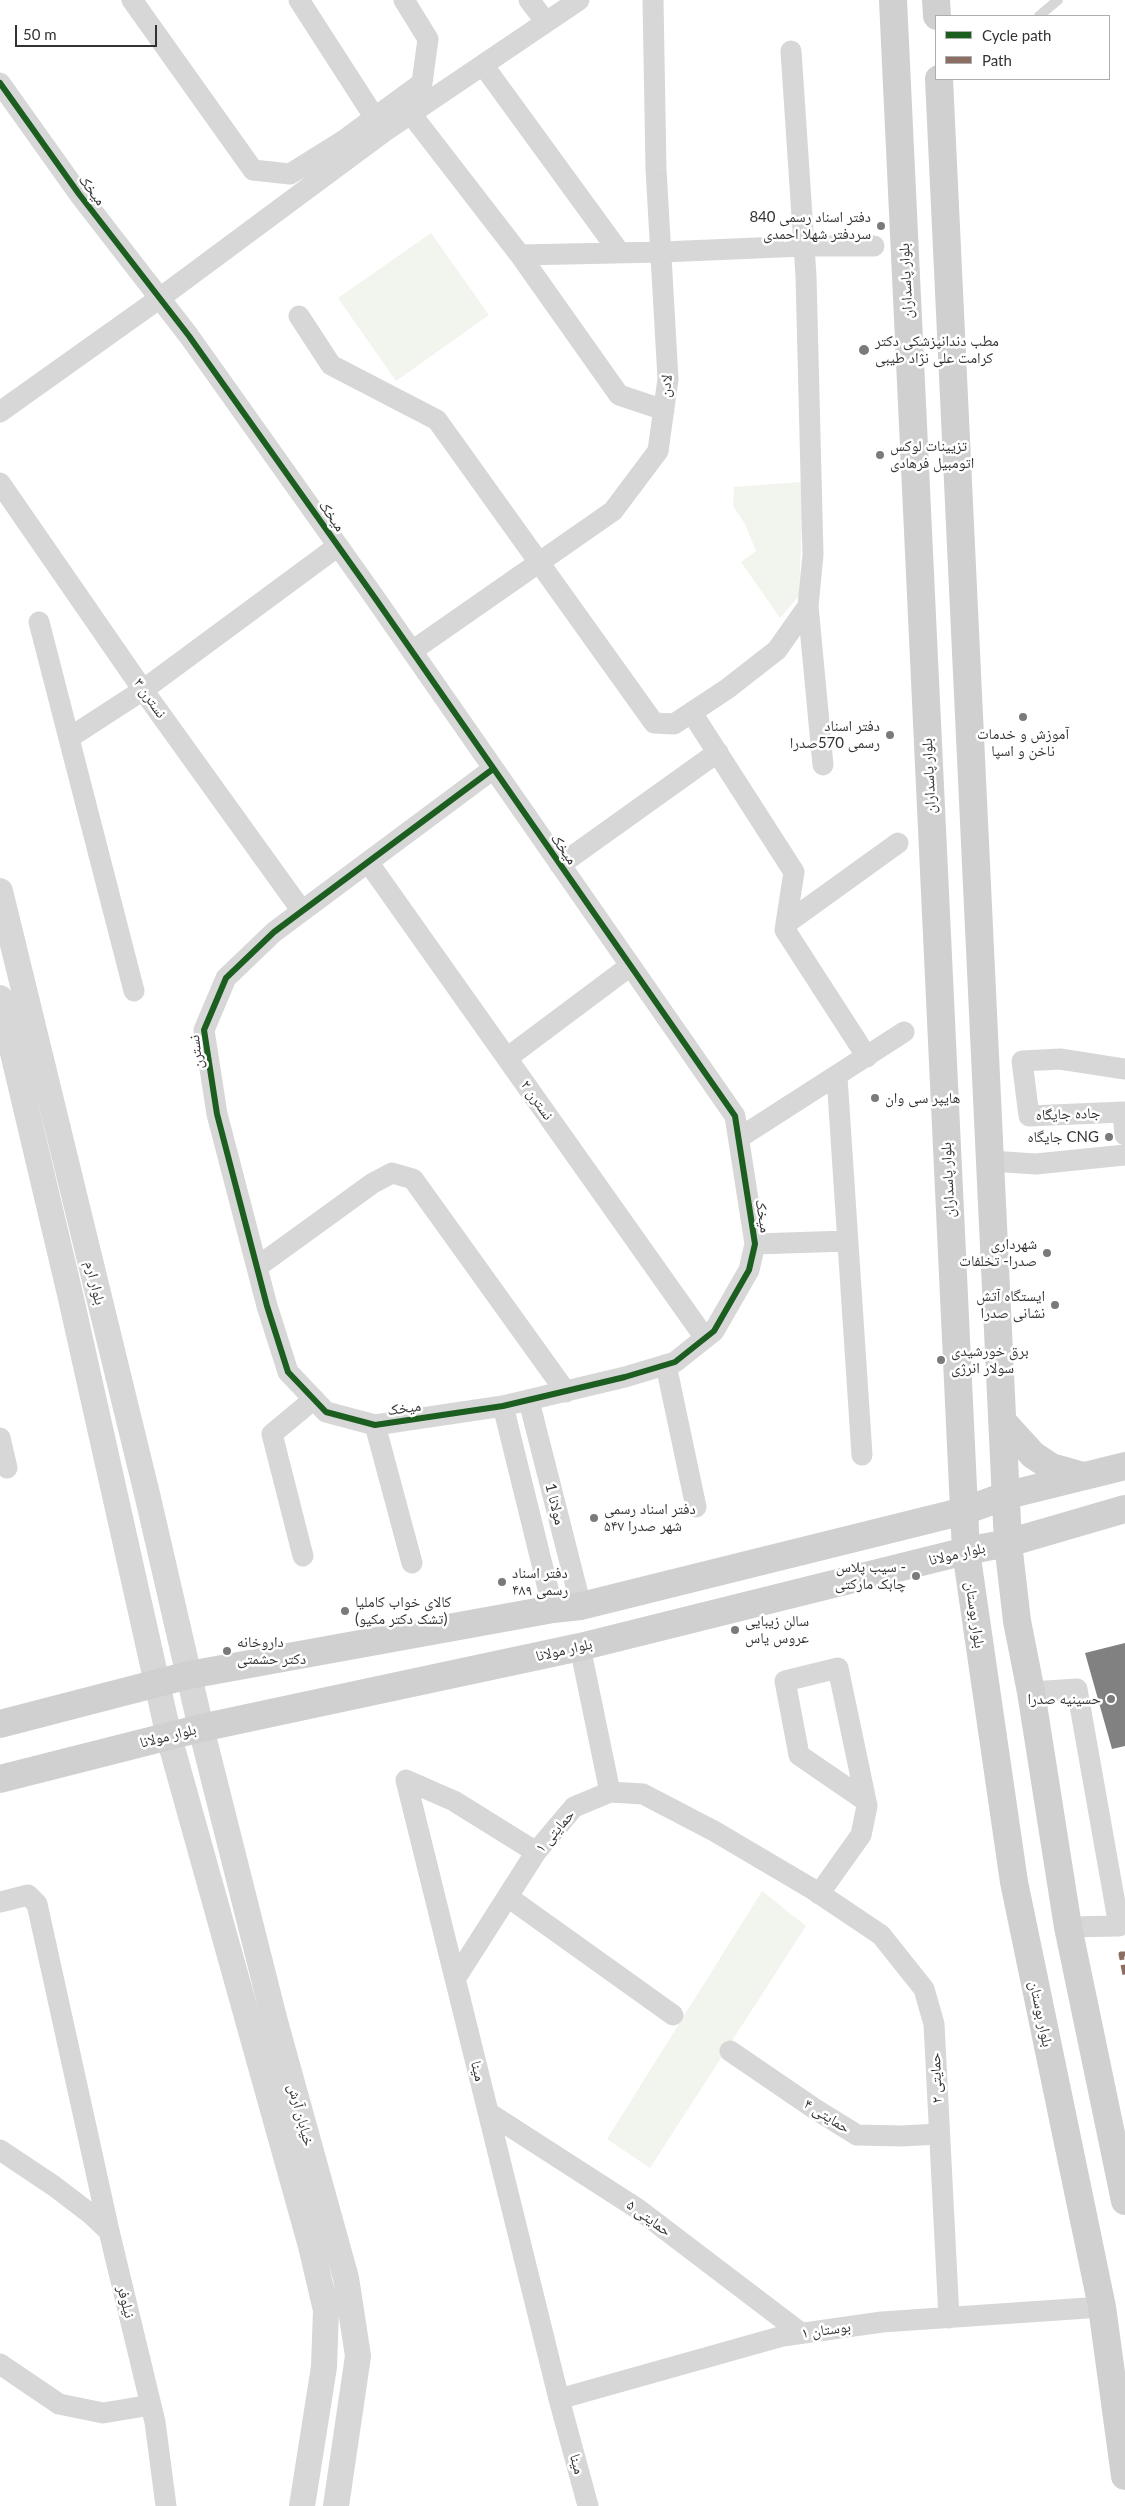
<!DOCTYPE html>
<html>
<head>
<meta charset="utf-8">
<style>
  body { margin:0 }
  #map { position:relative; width:1125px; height:2506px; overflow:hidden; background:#fff; font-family:Lato,sans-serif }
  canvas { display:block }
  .legend { position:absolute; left:935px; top:15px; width:175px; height:65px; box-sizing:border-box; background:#fff; border:1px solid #adadad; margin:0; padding:6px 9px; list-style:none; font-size:15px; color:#333 }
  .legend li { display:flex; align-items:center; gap:10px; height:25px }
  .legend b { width:25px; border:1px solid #adadad }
  .scale { position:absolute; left:15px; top:25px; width:142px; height:22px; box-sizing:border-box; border:2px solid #333; border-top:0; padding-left:6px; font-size:15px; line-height:18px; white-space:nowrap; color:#333; -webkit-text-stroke:4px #fff; paint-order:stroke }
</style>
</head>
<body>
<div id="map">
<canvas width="1125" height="2506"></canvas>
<ul class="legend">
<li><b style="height:6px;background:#1b5e20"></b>Cycle path</li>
<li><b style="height:6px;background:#8d6e63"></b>Path</li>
</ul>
<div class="scale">50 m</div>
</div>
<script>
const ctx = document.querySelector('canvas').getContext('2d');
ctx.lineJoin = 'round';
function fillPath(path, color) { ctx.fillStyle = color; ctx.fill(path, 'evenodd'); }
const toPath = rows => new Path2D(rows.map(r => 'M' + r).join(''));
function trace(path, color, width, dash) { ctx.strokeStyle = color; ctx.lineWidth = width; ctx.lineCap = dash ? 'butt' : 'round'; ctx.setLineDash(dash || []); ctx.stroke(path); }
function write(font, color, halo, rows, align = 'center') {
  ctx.font = font + ' Lato,"Noto Naskh Arabic",sans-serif'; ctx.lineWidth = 5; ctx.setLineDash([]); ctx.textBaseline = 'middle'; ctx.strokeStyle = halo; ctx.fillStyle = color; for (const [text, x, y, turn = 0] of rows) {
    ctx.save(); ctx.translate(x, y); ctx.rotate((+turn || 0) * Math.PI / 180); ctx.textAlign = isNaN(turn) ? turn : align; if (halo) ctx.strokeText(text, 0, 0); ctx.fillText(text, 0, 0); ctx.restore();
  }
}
fillPath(toPath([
  [431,233,489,315,396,381,338,298],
  [801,482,802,521,799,596,780,618,741,562,756,551,745,524,733,506,734,487],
  [762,1891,806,1926,650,2168,607,2139]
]), '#f1f5ed');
fillPath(toPath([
  [1125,1643,1125,1746,1112,1749,1085,1653]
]), '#818181');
trace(toPath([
  [1039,16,1058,0]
]), '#d7d7d7', 10);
trace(toPath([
  [132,0,253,170,290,174,343,141,422,83,428,39,404,0],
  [299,0,375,118],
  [529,0,546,22],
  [483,65,620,253],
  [0,83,79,194,189,336,375,598,735,1116,755,1244,749,1270,714,1331,675,1362,625,1377,503,1406,375,1425,326,1412,288,1372,267,1306,217,1114,204,1030,226,978,274,932,493,769],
  [411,114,520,255,619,395,664,410],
  [520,255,662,252,804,246,874,246],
  [299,316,331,365,437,420,654,723,674,724,727,689,777,650,808,606,813,555,806,276,791,51],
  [0,412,160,298,385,131,579,0],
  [0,483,143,690,302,911],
  [808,606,823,765],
  [39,622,134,991],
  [412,651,613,511,658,451,668,379,656,169,653,0],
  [692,713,794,872,785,930,867,1057],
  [69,738,143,690,338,546],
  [368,862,705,1338],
  [560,865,718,752],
  [787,923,898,843],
  [507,1058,630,966],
  [1125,1069,1060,1059,1022,1061,1029,1116,1123,1112,1125,1135],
  [837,1077,862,1455],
  [739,1138,904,1032],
  [990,1161,1036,1164,1125,1155],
  [755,1244,847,1241],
  [257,1267,373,1183,392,1173,413,1179,566,1392],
  [666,1365,696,1507],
  [529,1401,581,1606],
  [503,1406,553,1609],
  [375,1425,412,1563],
  [0,1438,7,1468],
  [303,1556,272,1434,314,1399],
  [580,1647,610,1792],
  [1031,1692,1077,1689,1119,1926,1068,1927],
  [536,1852,454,1801,406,1780,559,2399,588,2506],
  [819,1894,861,1835,867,1806,838,1668,785,1681,799,1755,866,1801],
  [508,1897,673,2015],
  [0,1902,28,1895,37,1904,109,2231],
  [455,1979,536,1852,574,1807,610,1792,643,1794,714,1831,814,1890,881,1935,924,1989,934,2024,949,2318],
  [730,2051,815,2109,857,2135,902,2136,938,2134],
  [489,2113,638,2209,801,2333],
  [0,2150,54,2186,92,2215,109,2231,155,2422,166,2506],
  [0,2364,59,2404,103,2413,151,2405],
  [559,2399,783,2336,882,2322,1102,2307]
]), '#d7d7d7', 21);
trace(toPath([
  [0,891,148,1498,201,1728,274,2018,346,2278,358,2356,336,2506],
  [0,998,70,1294,169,1737,311,2246,326,2310,324,2367,302,2506]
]), '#d7d7d7', 26);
trace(toPath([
  [893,0,966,1551,1014,1882,1102,2307,1125,2476],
  [936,0,937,16],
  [939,79,1008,1543,1017,1621,1031,1692,1068,1927,1125,2201],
  [1003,1422,1033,1455,1051,1467,1083,1476],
  [0,1724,189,1675,553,1609,581,1606,964,1511,1008,1495,1125,1466],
  [0,1779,201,1728,580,1647,966,1551,1008,1543,1125,1509]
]), '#d0d0d0', 28);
trace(toPath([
  [1125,1954,1121,1954,1125,1975]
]), '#8d6e63', 5, [10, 5]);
trace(toPath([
  [0,83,79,194,189,336,375,598,735,1116,755,1244,749,1270,714,1331,675,1362,625,1377,503,1406,375,1425,326,1412,288,1372,267,1306,217,1114,204,1030,226,978,274,932,493,769]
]), '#1b5e20', 6);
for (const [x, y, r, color] of [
  [881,226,5,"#7a7a7a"],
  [864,350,6,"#7a7a7a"],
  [880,455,5,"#7a7a7a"],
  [1023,717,5,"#7a7a7a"],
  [890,735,5,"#7a7a7a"],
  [875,1098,5,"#7a7a7a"],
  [1109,1137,5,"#7a7a7a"],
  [1047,1253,5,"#7a7a7a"],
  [1055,1305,5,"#7a7a7a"],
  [941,1360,5,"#7a7a7a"],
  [594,1518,5,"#7a7a7a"],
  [916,1576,5,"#7a7a7a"],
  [502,1582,5,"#7a7a7a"],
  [345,1611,5,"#7a7a7a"],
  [735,1630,5,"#7a7a7a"],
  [227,1651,5,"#7a7a7a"],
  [1111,1699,5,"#7a7a7a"]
]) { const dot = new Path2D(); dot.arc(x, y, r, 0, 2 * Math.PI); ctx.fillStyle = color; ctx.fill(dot); trace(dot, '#fff', 2); }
write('15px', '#333', '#fff', [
  ["میخک",92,190,53],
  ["بلوار پاسداران",906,281,-93],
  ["لادن",666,386,-85],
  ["میخک",332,516,55],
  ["نسترن ۳",150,698,55],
  ["بلوار پاسداران",929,776,-93],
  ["میخک",564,849,55],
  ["نسترن",196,1052,-97],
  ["نسترن ۲",537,1100,55],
  ["جاده جایگاه",1068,1114,-2],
  ["بلوار پاسداران",948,1180,-93],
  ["میخک",763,1216,81],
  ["بلوار ارم",95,1283,76],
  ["میخک",404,1408,-8],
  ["مولانا 1",555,1504,76],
  ["بلوار مولانا",957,1554,-13],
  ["بلوار بوستان",975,1615,82],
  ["بلوار مولانا",564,1650,-13],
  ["بلوار مولانا",168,1736,-14],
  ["حمایتی ۱",555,1831,-49],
  ["بلوار بوستان",1041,2014,78],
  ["مینا",478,2071,76],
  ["حمایتی ۲",936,2078,-92],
  ["خیابان آرش",301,2115,75],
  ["حمایتی ۴",827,2116,32],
  ["حمایتی ۵",649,2218,36],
  ["نیلوفر",126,2302,76],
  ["بوستان ۱",826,2330,-8],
  ["مینا",577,2464,75]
]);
write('15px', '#333', '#fff', [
  ["دفتر اسناد رسمی 840",871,217,"right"],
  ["سردفتر شهلا احمدی",871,234,"right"],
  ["مطب دندانپزشکی دکتر",875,341],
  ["کرامت علی نژاد طیبی",875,358],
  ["تزیینات لوکس",890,446],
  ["اتومبیل فرهادی",890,463],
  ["دفتر اسناد",880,726,"right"],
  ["رسمی 570صدرا",880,743,"right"],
  ["آموزش و خدمات",1023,734,"center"],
  ["ناخن و اسپا",1023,751,"center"],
  ["هایپر سی وان",885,1098],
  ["جایگاه CNG",1099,1137,"right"],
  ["شهرداری",1037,1244,"right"],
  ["صدرا- تخلفات",1037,1261,"right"],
  ["ایستگاه آتش",1045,1296,"right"],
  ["نشانی صدرا",1045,1313,"right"],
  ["برق خورشیدی",951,1351],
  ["سولار انرژی",951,1368],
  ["دفتر اسناد رسمی",604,1509],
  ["۵۴۷ شهر صدرا",604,1526],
  ["سیب پلاس -",906,1567,"right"],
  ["چابک مارکتی",906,1584,"right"],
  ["دفتر اسناد",512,1573],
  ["رسمی ۴۸۹",512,1590],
  ["کالای خواب کاملیا",355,1602],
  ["(تشک دکتر مکیو)",355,1619],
  ["سالن زیبایی",745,1621],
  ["عروس یاس",745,1638],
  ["داروخانه",237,1642],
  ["دکتر حشمتی",237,1659],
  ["حسینیه صدرا",1101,1699,"right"]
], 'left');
</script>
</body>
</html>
